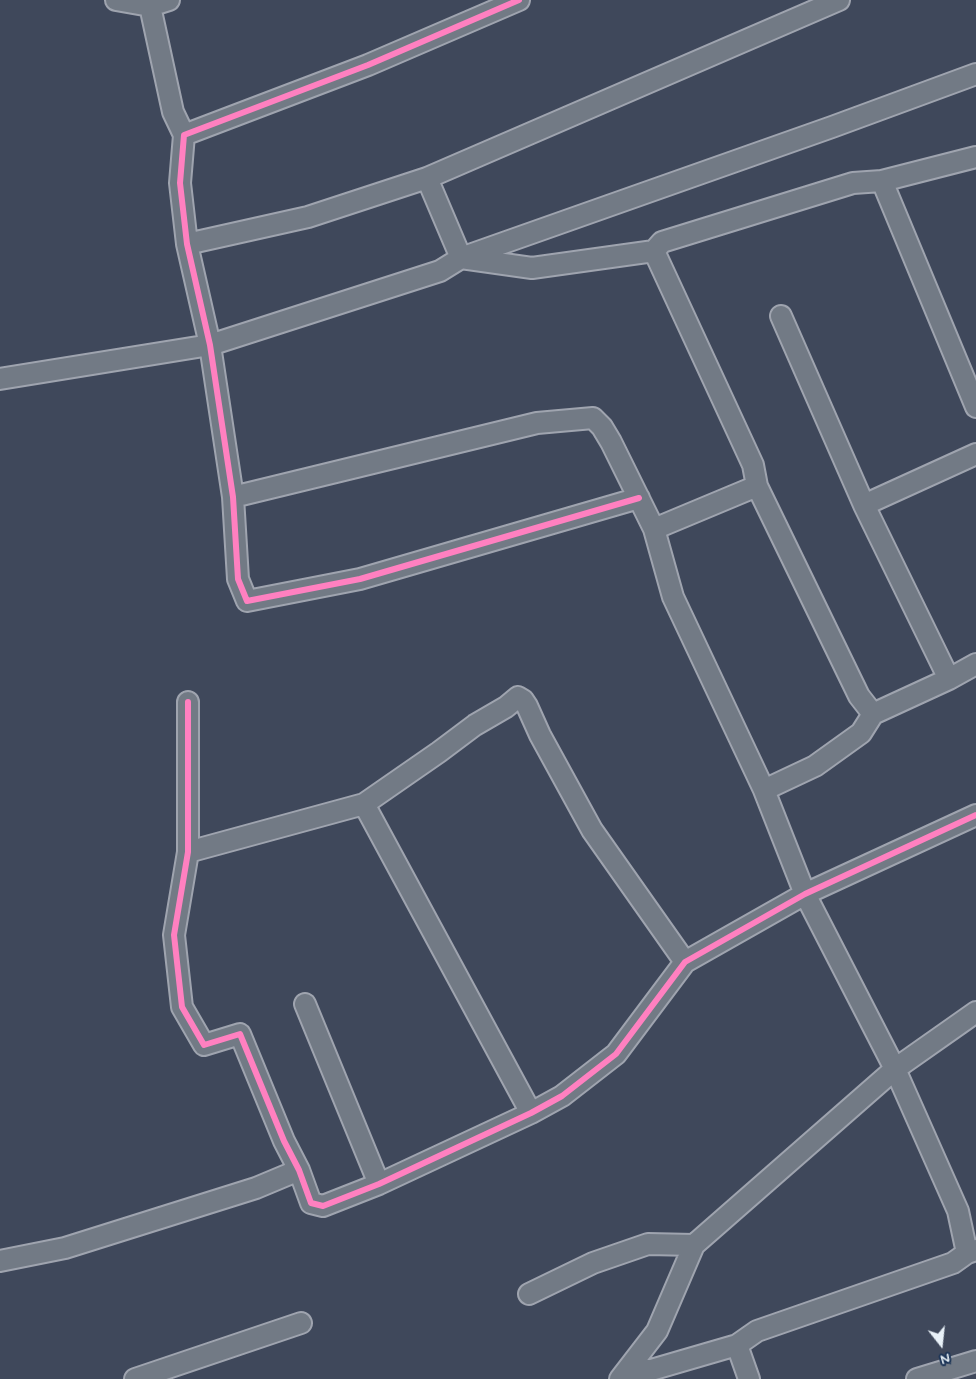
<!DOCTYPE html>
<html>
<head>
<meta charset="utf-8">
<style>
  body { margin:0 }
  #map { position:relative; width:976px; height:1379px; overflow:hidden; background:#3f485b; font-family:Mynerve,sans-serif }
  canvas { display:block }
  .north { position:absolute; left:916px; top:1319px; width:50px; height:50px; -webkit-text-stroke:4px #1d3557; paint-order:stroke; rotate:164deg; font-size:14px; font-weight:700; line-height:20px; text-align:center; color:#e8f1f8 }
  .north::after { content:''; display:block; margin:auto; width:18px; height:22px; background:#e8f1f8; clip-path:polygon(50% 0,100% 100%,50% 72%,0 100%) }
</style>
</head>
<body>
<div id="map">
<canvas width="976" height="1379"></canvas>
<div class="north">N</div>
</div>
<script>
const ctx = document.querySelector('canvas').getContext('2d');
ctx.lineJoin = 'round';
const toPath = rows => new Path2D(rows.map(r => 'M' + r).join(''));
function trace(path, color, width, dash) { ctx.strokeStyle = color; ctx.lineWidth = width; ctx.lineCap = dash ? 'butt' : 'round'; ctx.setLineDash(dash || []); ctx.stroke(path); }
const street = toPath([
  [116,0,150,6,169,0],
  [519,0,368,65,184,135,180,183,187,244,210,345,233,497,238,579,247,601,360,579,639,498],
  [150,6,173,112,184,135],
  [427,178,461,258,832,127,976,74],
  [882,181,976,407],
  [187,244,308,217,427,178,839,0],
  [654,251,753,465,757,486,859,696,873,714],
  [781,316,864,505,949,679],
  [0,379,210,345,440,271,461,258,532,268,654,251,662,242,853,183,882,181,976,157],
  [233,497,537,423,593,418,602,427,611,442,654,529,673,597,764,790],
  [864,505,976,454],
  [654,529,757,486],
  [188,702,188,852,174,935,182,1007,204,1045,240,1034,284,1141,299,1170,311,1203,323,1206,379,1184,531,1113,562,1096,616,1054,685,962,805,894,976,815],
  [364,804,531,1113],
  [188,852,364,804,439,752,475,725,506,707,518,697,523,700,527,706,540,735,592,830,685,962],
  [305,1004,379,1184],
  [967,1253,958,1211,895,1069,805,894,764,790,815,766,861,733,873,714,949,679,976,664],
  [0,1261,65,1248,256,1188,299,1170],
  [529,1294,593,1263,648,1244,694,1245],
  [737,1345,749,1379],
  [629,1370,651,1370,737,1345,757,1331,953,1263,967,1253,976,1250],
  [135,1379,301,1323],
  [620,1379,657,1331,694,1245,895,1069,976,1012],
  [917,1379,976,1361]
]);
trace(street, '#9fa4af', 24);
trace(street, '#727a85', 20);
trace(toPath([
  [519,0,368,65,184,135,180,183,187,244,210,345,233,497,238,579,247,601,360,579,639,498],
  [188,702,188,852,174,935,182,1007,204,1045,240,1034,284,1141,299,1170,311,1203,323,1206,379,1184,531,1113,562,1096,616,1054,685,962,805,894,976,815]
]), '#ff80c0', 6);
</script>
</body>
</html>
